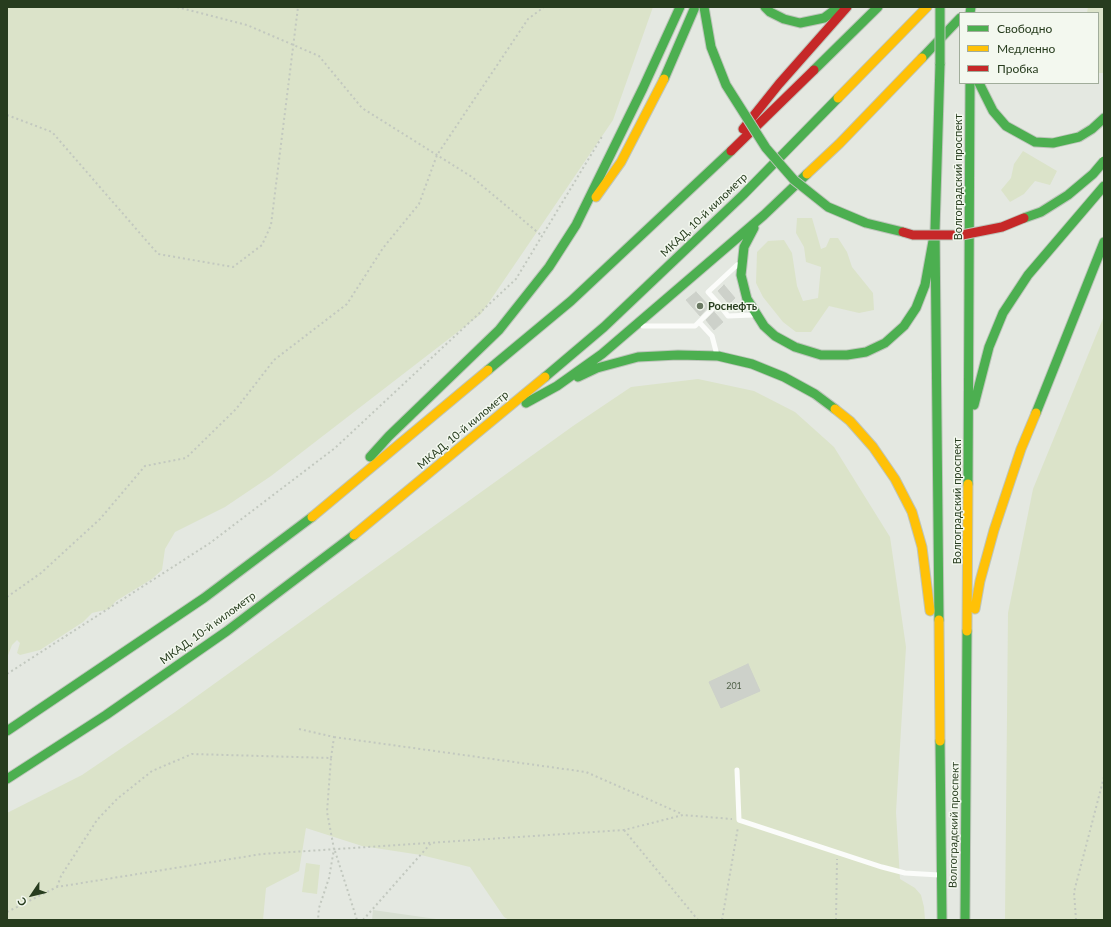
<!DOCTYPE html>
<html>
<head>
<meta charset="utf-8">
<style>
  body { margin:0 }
  #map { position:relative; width:1111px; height:927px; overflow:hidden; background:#e4e8e1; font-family:Lato,sans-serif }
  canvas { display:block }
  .frame { position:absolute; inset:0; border:8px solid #273c1e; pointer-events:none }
  .legend { position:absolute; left:959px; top:12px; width:140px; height:72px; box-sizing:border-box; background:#f3f8ef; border:1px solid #a1ad9b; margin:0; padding:5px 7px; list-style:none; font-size:12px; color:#273c1e }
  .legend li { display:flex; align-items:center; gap:8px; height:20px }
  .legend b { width:20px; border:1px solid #a1ad9b }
  .north { position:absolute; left:12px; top:875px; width:40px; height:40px; -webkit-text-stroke:3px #f3f8ef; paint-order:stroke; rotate:235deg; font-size:11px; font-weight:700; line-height:16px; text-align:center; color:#273c1e }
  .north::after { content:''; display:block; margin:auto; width:14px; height:18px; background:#273c1e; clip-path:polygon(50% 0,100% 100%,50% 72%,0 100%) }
</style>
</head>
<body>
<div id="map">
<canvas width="1111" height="927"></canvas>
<div class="frame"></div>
<ul class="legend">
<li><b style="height:5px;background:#4caf50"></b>Свободно</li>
<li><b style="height:5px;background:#ffc107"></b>Медленно</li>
<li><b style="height:5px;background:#c62828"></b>Пробка</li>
</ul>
<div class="north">С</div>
</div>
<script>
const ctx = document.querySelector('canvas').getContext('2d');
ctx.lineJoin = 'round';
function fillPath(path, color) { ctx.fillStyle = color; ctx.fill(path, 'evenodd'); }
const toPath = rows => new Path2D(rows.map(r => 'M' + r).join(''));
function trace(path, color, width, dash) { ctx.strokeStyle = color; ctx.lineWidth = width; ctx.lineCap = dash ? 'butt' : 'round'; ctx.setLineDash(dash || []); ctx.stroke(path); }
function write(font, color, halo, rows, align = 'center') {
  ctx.font = font + ' Lato,sans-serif'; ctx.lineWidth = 3; ctx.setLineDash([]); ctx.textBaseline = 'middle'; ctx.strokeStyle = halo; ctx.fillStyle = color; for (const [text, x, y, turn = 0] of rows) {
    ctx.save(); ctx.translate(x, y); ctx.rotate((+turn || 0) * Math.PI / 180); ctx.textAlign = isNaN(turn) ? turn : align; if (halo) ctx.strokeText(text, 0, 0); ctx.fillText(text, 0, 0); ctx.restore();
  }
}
fillPath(toPath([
  [373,910,443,920,372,920]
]), '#d7ded1');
fillPath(toPath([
  [7,7,653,7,613,120,481,314,271,476,225,507,175,532,165,549,162,570,152,579,116,601,109,609,92,613,83,622,40,650,20,655,17,653,20,643,17,640,12,645,7,658],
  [1088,7,1104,7,1104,73,1098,73,1098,13,1087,13],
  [1023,151,1057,171,1050,185,1035,181,1024,194,1010,202,1001,190,1011,178,1014,164],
  [797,218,812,218,821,249,826,247,830,238,838,238,847,252,852,267,873,293,874,310,859,313,829,306,811,332,796,332,783,322,763,297,756,283,757,252,768,241,784,240,792,253,797,286,803,301,818,298,821,267,806,262,804,247,796,233],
  [1104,316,1104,920,1005,920,1008,613,1033,489],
  [698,379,754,391,795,412,834,447,890,537,906,647,896,812,900,879,915,888,921,895,924,907,925,920,509,920,504,917,470,867,421,855,362,846,306,828,299,871,266,888,263,920,7,920,7,813,82,775,175,712,573,426,631,387],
  [306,863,320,865,317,894,302,892]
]), '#dbe3c9');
const building = toPath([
  [724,285,735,298,729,304,718,291,724,285],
  [696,292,709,306,700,316,686,300,696,292],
  [714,312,723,322,714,330,706,320,714,312],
  [748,664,760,691,721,708,709,682,748,664]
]);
fillPath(building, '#cdd1ca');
trace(building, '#cdd1ca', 1);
const fast = toPath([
  [765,7,770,12,784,19,800,23,824,18,839,7],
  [970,13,971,7],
  [922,58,960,18],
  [814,70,878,7],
  [664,79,695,7],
  [979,83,993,111,1006,126,1035,142,1053,143,1079,137,1092,129,1104,118],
  [754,228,744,247,741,275,747,299,764,326,775,336,795,347,821,355,847,355,866,352,885,343,904,326,916,308,925,285,935,230],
  [488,370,571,301,731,151],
  [545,377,604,327,743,195,838,98],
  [578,377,597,368,638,357,678,355,718,356,752,364,784,377,815,394,835,409],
  [526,403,557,386,602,354,764,215,807,174],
  [974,405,989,347,1003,313,1028,275,1104,186],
  [1036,413,1104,242],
  [370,457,389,436,499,330,549,267,576,225,643,88,680,7],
  [968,484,970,83],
  [939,620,935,230,940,64],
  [7,731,204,598,312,517],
  [940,741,942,920],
  [7,779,106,715,227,631,354,535],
  [965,920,967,631]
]);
const slow = toPath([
  [838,98,927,7],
  [807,174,839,144,922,58],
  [596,197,621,162,664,79],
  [835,409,850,421,873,447,895,479,912,512,922,547,930,611],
  [312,517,488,370],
  [354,535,545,377],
  [975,609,980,581,994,530,1021,449,1036,413],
  [939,620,940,741],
  [967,631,968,484]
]);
const jam = toPath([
  [743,129,779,84,847,7],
  [731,151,814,70]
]);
trace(fast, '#bec5bb', 11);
trace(slow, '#bec5bb', 11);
trace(jam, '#bec5bb', 11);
trace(toPath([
  [177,7,247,25,319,56,362,108,472,177,542,236],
  [7,115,52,132,158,254,233,267,262,245,271,225,298,7],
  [7,597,41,573,100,519,145,466,186,458,236,409,274,360,347,304,383,248,419,204,437,155,528,19,544,7],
  [7,674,210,543,335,448,516,279,603,135],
  [299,729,334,737,331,758],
  [334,737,586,772,682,814],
  [624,830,698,920],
  [335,851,357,920],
  [57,887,61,876,97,820,117,799,152,771,192,754,331,758,327,812,334,849,329,878,319,908,318,920],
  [7,912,57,887,262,854,624,830,683,815,732,819],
  [363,920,431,843],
  [722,920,738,827],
  [836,920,837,859],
  [1076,920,1074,892,1104,777]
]), '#c2c8bf', 2, [2, 3]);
trace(toPath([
  [718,303,728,316,753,315],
  [699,322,712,336,717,355],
  [643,326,695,326,718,303,708,292,737,265],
  [737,770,739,820,882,867,905,873,939,875]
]), '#fbfcfa', 5);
trace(fast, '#4caf50', 9);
trace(slow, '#ffc107', 9);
trace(jam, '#c62828', 9);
const fastBridge = toPath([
  [704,7,711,47,726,85,766,148,794,180,828,207,866,223,903,232],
  [940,7,940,64],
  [1024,218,1041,212,1068,195,1093,174,1104,161]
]);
const jamBridge = toPath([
  [903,232,913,235,962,235,1002,227,1024,218]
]);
trace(fastBridge, '#bec5bb', 11, []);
trace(jamBridge, '#bec5bb', 11, []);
trace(fastBridge, '#4caf50', 9);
trace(jamBridge, '#c62828', 9);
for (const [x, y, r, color] of [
  [700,306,4,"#697862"]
]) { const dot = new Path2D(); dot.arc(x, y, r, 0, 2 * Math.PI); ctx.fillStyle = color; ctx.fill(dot); trace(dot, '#f3f8ef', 1.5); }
write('9px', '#51624a', null, [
  ["201",734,686]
]);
write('11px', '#273c1e', '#f3f8ef', [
  ["Волгоградский проспект",958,177,-90],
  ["МКАД, 10-й километр",704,215,-44],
  ["МКАД, 10-й километр",463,430,-40],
  ["Волгоградский проспект",957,501,-90],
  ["МКАД, 10-й километр",208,628,-36],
  ["Волгоградский проспект",954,825,-89]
]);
write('bold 11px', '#273c1e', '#f3f8ef', [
  ["Роснефть",708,306]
], 'left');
</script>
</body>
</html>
